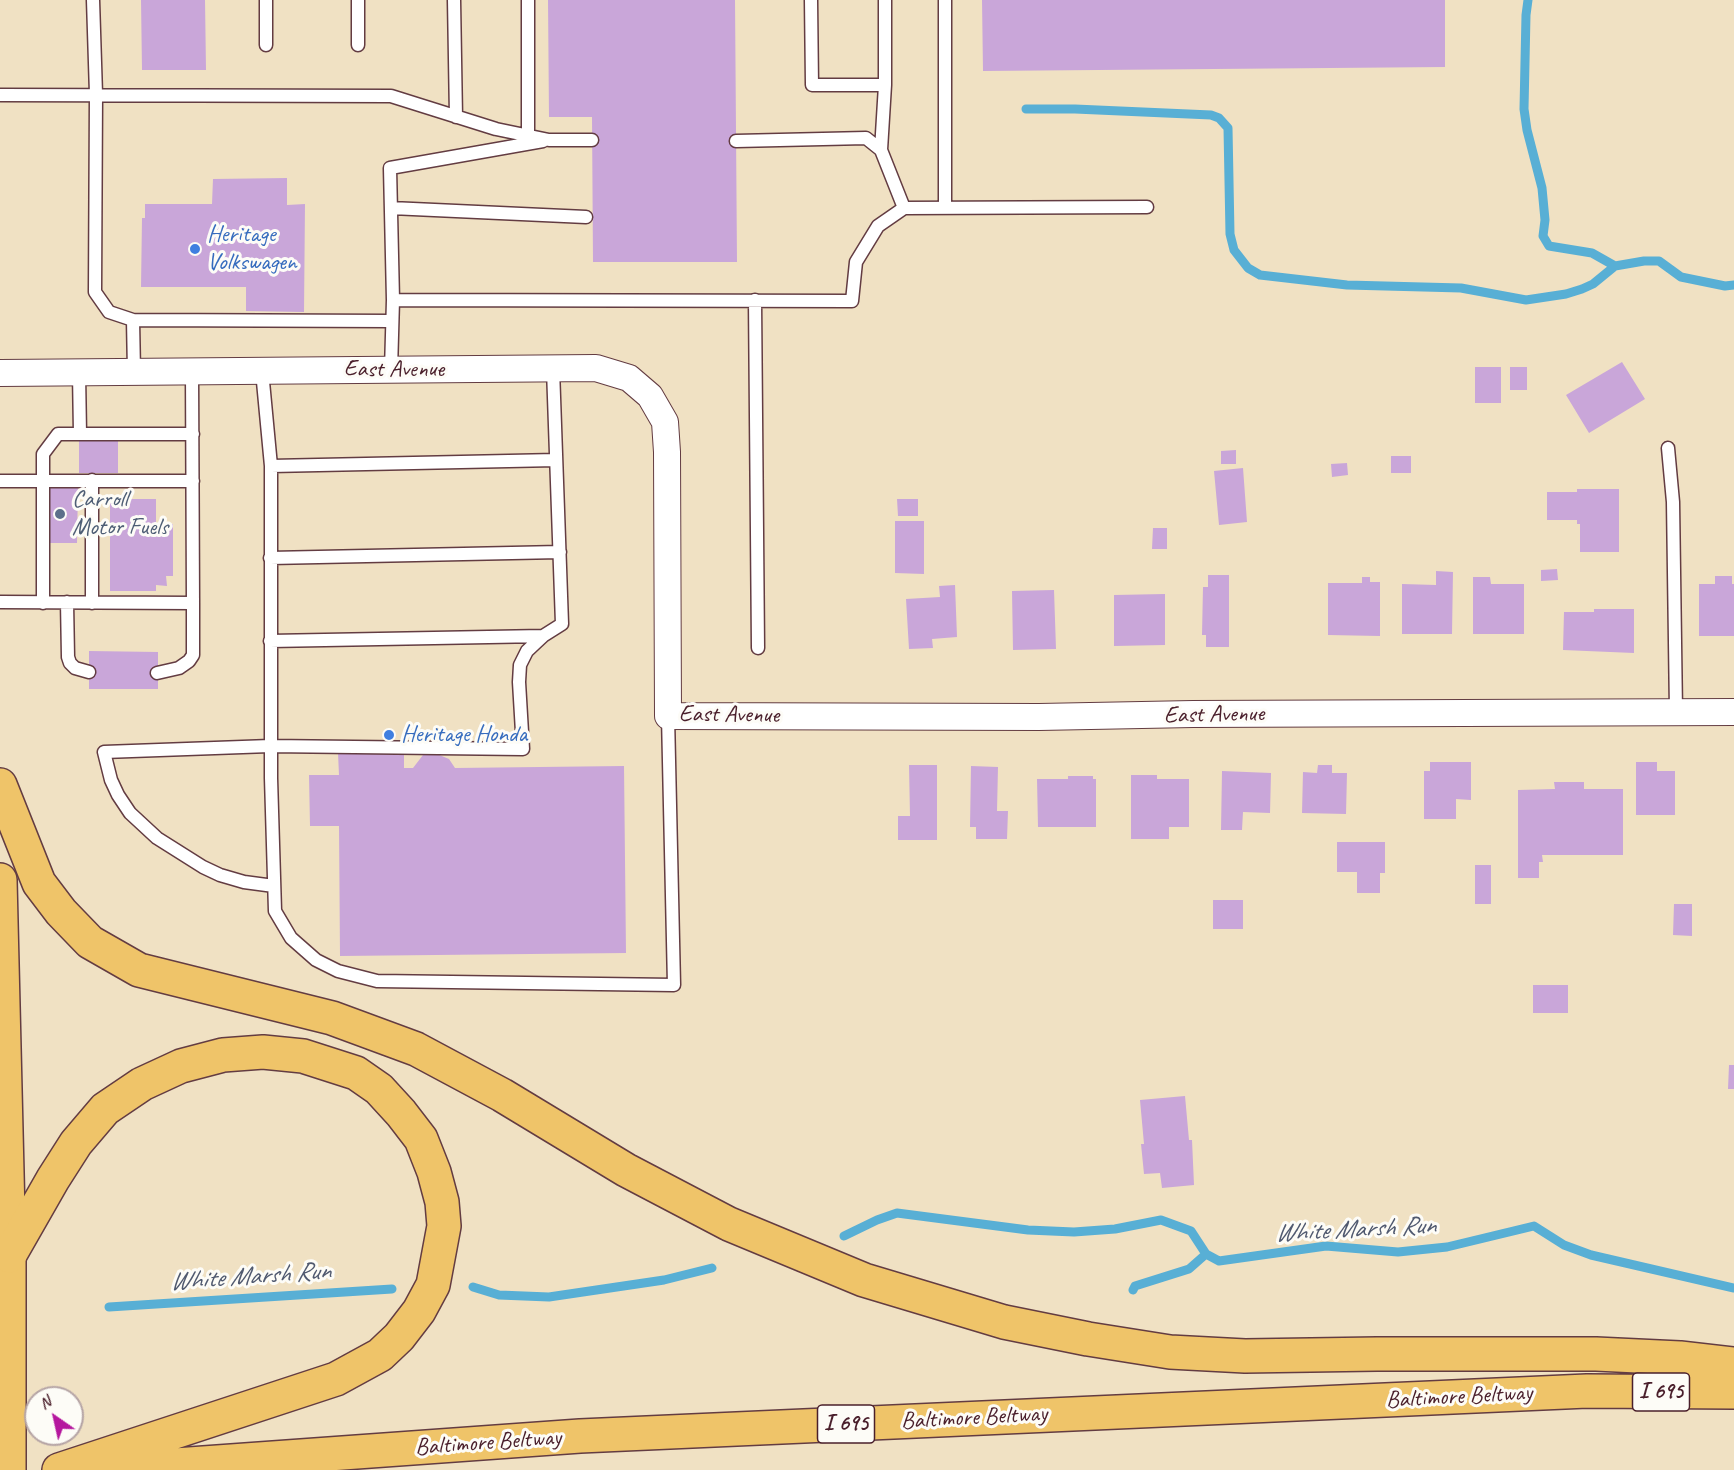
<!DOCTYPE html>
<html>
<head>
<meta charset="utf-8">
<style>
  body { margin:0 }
  #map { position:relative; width:1734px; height:1470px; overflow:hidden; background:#f0e1c3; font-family:Caveat,sans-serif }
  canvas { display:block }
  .north { position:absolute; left:24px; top:1386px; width:60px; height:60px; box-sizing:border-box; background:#fdfcf7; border:2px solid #b5a4a5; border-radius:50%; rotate:326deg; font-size:16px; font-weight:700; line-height:24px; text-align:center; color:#4a1f2b }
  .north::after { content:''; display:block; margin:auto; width:21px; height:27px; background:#b5179e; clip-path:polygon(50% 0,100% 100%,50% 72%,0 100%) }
</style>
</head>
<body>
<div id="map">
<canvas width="1734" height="1470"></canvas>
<div class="north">N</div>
</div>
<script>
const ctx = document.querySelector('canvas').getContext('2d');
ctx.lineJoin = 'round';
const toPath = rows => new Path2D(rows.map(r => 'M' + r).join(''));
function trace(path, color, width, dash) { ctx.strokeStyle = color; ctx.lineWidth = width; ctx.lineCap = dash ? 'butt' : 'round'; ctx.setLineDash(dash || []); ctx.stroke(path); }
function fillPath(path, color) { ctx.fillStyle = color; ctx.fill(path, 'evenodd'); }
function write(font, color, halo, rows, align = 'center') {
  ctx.font = font + ' Caveat,sans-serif'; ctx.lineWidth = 6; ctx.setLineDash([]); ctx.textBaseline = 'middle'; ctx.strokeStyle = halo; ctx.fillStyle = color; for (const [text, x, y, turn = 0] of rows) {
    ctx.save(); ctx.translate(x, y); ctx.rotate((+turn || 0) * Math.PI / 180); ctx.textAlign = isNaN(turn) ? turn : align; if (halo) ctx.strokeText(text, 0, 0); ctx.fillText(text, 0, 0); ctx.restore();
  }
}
trace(toPath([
  [1528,0,1526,15,1524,109,1527,130,1542,188,1545,220,1543,236,1549,246,1592,253,1615,266],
  [1026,109,1075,109,1211,115,1219,118,1228,128,1230,234,1234,250,1248,268,1260,275,1347,285,1461,288,1526,300,1566,294,1582,289,1593,284,1615,266,1644,261,1659,261,1681,277,1725,286,1734,285],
  [844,1236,877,1220,897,1213,1028,1230,1074,1232,1115,1229,1161,1220,1191,1231,1206,1254,1219,1261,1326,1246,1398,1252,1447,1247,1534,1226,1564,1245,1591,1255,1734,1288],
  [473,1287,499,1295,549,1297,664,1280,712,1268],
  [1133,1290,1135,1286,1189,1269,1206,1254],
  [109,1307,392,1289]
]), '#58afd5', 9);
fillPath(toPath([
  [141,0,205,0,206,70,142,70],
  [548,0,735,0,737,262,593,262,592,117,549,117],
  [982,0,1445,0,1445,67,983,71],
  [287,178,287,205,305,204,304,312,246,311,246,287,141,287,142,218,145,218,145,204,212,204,213,179],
  [1622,362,1645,399,1589,433,1566,395],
  [1475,367,1501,367,1501,403,1475,403],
  [1510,367,1527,367,1527,390,1510,390],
  [79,439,118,439,118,473,79,473],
  [1236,450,1236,464,1221,464,1221,451],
  [1391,456,1411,456,1411,473,1391,473],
  [1347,463,1348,475,1332,477,1331,464],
  [1243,468,1247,522,1219,525,1214,471],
  [43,484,78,485,77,543,42,543],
  [1577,489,1619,489,1619,552,1580,552,1580,524,1577,524,1577,520,1547,520,1547,492,1577,492],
  [110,499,156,499,156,524,173,524,173,576,166,576,167,586,156,585,156,591,110,591],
  [897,499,918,499,918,516,898,516],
  [895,521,924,521,924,574,895,573],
  [1153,528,1167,528,1167,549,1152,549],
  [1557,569,1558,580,1541,581,1541,570],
  [1436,571,1453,572,1452,634,1402,634,1402,584,1436,585],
  [1208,575,1229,575,1229,647,1206,647,1206,635,1202,635,1203,587,1208,587],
  [1715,576,1732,576,1732,584,1734,584,1734,636,1699,636,1699,584,1715,584],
  [1362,577,1370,577,1370,582,1380,582,1380,636,1328,635,1328,583,1362,583],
  [1473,577,1490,577,1491,584,1524,584,1524,634,1473,634],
  [955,585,957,637,932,639,933,648,909,649,906,599,940,597,939,586],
  [1054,590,1056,649,1013,650,1012,591],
  [1165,594,1165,645,1114,646,1114,595],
  [1594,609,1634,609,1634,653,1563,650,1564,612,1594,612],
  [89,651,158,652,158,689,89,689],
  [404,752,404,768,413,768,423,755,432,752,449,759,455,768,624,766,626,953,340,956,339,826,310,826,309,775,339,775,338,753],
  [1430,762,1471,762,1471,800,1456,799,1456,819,1424,819,1424,771,1430,771],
  [1636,762,1657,762,1657,771,1675,771,1675,815,1636,815],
  [909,765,937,765,937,840,898,840,898,816,910,816],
  [1318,765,1332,765,1332,773,1347,773,1346,814,1302,813,1303,772,1317,773],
  [971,766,998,767,997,811,1008,811,1007,839,976,839,976,827,970,827],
  [1222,771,1271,773,1270,813,1243,812,1242,830,1221,830],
  [1131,775,1157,775,1157,779,1189,779,1189,827,1169,827,1169,839,1131,839],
  [1068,776,1093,776,1093,779,1096,779,1096,827,1038,827,1037,779,1068,779],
  [1554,782,1584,782,1584,789,1623,789,1623,855,1542,855,1543,862,1539,862,1539,878,1518,878,1518,790,1555,789],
  [1337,842,1385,842,1385,873,1380,873,1380,893,1357,893,1357,872,1337,872],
  [1475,865,1491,865,1491,904,1475,904],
  [1213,900,1243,900,1243,929,1213,929],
  [1674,904,1692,904,1692,936,1673,935],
  [1533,985,1568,985,1568,1013,1533,1013],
  [1729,1065,1734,1065,1734,1089,1728,1089],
  [1185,1096,1189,1140,1192,1140,1194,1185,1162,1188,1160,1173,1144,1174,1141,1144,1144,1144,1140,1100]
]), '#c9a6d9');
const service = toPath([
  [93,0,96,94,95,292,109,312,133,320,392,321],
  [266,0,266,45],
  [358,0,358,45],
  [454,0,456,117],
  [811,0,812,85,885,85],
  [945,0,945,207],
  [0,95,391,96,496,129,549,140,592,140],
  [528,135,528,0],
  [736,141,866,138,881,150,904,208],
  [881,150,885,85,885,0],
  [391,208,586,217],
  [393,300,390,168,543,141],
  [755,300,758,648],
  [133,320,134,372],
  [391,370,393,300,852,301,856,262,878,226,904,208,1147,207],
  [262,371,271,466,271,778,275,911,291,938,316,960,338,971,377,981,674,985,668,716],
  [79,373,80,434],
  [1668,448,1673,502,1676,712],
  [271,466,556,460],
  [0,481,193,481],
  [270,558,560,552],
  [0,602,193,603,192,372],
  [67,602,68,657,70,663,75,668,89,672],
  [43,603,43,454,58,434,193,434],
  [92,603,92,480],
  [270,641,543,636],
  [157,673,179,668,189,661,193,655,193,603],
  [274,886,244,882,220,875,203,867,157,838,130,813,118,795,111,780,104,752,270,746,523,749,519,682,520,665,527,651,543,636,562,624,553,369]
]);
const minor = toPath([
  [0,373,596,368,629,378,650,396,665,422,667,452,668,716,1039,717,1193,714,1734,712]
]);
const primary = toPath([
  [0,880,9,1256,9,1470]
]);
const motorway = toPath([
  [0,785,39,883,61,912,90,942,139,970,332,1018,416,1049,502,1095,626,1170,729,1224,864,1280,1004,1322,1088,1339,1170,1352,1245,1356,1377,1354,1596,1354,1680,1358,1734,1364],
  [9,1256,53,1179,76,1143,105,1109,142,1084,181,1066,223,1055,263,1052,303,1056,356,1073,379,1089,401,1113,421,1139,434,1172,442,1202,444,1226,433,1285,419,1311,399,1337,380,1355,336,1379,59,1470],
  [106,1470,580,1436,1587,1391,1734,1392]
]);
trace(service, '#633c42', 15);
trace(minor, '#633c42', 28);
trace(primary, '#633c42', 36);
trace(motorway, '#633c42', 36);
trace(service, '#fff', 12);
trace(minor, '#fff', 26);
trace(primary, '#efc469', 33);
trace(motorway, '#efc469', 33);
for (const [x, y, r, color] of [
  [195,249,6,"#3f7fe0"],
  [60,514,6,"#5c6f8a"],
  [389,735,6,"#3f7fe0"]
]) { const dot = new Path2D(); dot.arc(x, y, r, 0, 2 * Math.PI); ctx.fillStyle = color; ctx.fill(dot); trace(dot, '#fdfcf7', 2); }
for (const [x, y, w] of [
  [1661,1392,57],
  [846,1424,57]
]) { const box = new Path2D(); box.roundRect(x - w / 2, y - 19, w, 38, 4.5); ctx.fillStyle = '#fdfcf7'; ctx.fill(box); trace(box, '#4a1f2b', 1.5); }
write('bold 22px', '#4a1f2b', null, [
  ["I 695",1661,1392],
  ["I 695",846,1424]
]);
write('24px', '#366cbe', '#fdfcf7', [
  ["Heritage",207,235],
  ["Volkswagen",207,263],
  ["Heritage Honda",401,735]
], 'left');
write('24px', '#4a1f2b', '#fdfcf7', [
  ["East Avenue",394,370],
  ["East Avenue",729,715,1],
  ["East Avenue",1214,715,-1],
  ["Baltimore Beltway",1459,1397,-3],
  ["Baltimore Beltway",974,1418,-3],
  ["Baltimore Beltway",488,1443,-4]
]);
write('24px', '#4e5e75', '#fdfcf7', [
  ["Carroll",72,500],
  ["Motor Fuels",72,528]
], 'left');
write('italic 26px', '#50596f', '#fdfcf7', [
  ["White Marsh Run",1355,1230,-3],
  ["White Marsh Run",250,1277,-4]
]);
</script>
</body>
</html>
